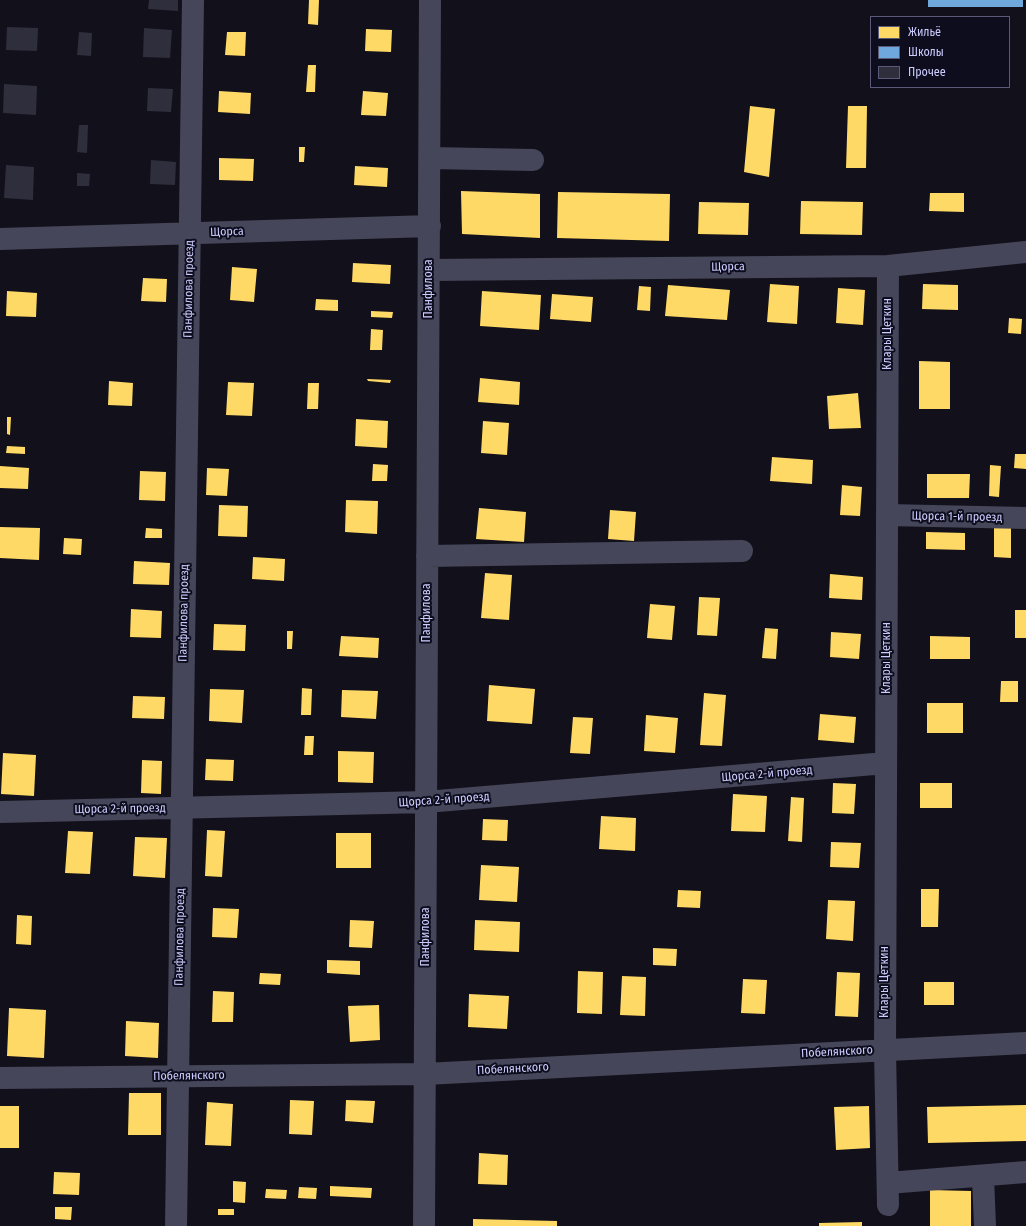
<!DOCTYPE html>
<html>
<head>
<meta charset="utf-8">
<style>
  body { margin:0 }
  #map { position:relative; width:1026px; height:1226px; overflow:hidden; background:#12101a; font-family:"Fira Sans Condensed",sans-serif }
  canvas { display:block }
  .legend { position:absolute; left:870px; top:16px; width:140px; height:72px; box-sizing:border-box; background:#0e0d1d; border:1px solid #5a5977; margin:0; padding:5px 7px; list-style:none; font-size:12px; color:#cccbfd }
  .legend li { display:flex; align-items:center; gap:8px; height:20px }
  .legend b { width:20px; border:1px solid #5a5977 }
</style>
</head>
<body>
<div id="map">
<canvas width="1026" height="1226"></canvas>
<ul class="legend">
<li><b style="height:11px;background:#ffd966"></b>Жильё</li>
<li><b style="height:11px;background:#6fa8dc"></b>Школы</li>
<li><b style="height:11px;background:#2f2e3c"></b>Прочее</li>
</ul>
</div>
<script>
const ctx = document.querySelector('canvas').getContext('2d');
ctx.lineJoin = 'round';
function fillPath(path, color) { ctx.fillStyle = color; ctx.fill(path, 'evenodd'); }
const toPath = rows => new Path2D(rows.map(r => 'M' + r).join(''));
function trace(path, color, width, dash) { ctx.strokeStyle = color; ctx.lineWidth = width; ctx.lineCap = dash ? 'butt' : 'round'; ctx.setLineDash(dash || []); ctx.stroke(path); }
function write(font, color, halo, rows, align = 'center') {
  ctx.font = font + ' "Fira Sans Condensed",sans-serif'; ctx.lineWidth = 4; ctx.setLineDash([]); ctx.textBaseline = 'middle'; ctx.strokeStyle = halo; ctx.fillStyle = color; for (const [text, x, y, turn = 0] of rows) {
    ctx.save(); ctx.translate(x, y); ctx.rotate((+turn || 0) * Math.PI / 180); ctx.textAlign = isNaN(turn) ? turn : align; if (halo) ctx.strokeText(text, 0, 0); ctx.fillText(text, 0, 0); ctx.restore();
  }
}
fillPath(toPath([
  [309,0,319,0,318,25,308,24],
  [366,29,392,30,391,52,365,51],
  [227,32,246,32,245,56,225,55],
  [308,65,316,65,315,92,306,92],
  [219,91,251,93,250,114,218,112],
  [363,91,388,93,386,116,361,115],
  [750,106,775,109,769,177,744,172],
  [848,106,867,106,866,168,846,168],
  [299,147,305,147,304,162,299,162],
  [219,158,254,159,253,181,219,180],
  [355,166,388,168,387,187,354,185],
  [461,191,540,194,540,238,462,234],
  [558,192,670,194,669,241,557,238],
  [930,193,964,193,964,212,929,211],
  [801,201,863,202,862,235,800,234],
  [699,202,749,203,748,235,698,234],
  [353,263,391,265,390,284,352,282],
  [232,267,257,269,254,302,230,300],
  [143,278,167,279,166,302,141,301],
  [770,284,799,286,797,324,767,322],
  [923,284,958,285,958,310,922,309],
  [668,285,730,290,727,320,665,316],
  [639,286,651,287,650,311,637,310],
  [838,288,865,290,863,325,836,323],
  [7,291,37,293,36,317,6,316],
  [482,291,541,295,539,330,480,326],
  [552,294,593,297,591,322,550,319],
  [316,299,338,300,338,311,315,310],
  [371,311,393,312,392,318,371,317],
  [1009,318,1022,319,1021,334,1008,333],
  [371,329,383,330,382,350,370,350],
  [919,361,950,362,950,409,919,409],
  [480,378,520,382,519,405,478,402],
  [367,379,391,380,390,383,368,381],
  [109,381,133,383,132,406,108,405],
  [228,382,254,383,252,416,226,415],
  [308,383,319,383,318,409,307,409],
  [858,393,861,428,829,429,827,396],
  [7,417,11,417,10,435,7,434],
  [356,419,388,421,387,448,355,446],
  [483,421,509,423,507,455,481,453],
  [7,446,25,447,25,454,6,453],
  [1015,454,1026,454,1026,469,1014,468],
  [772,457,813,460,812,484,770,481],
  [373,464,388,465,387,481,372,481],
  [990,465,1001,466,999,497,989,496],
  [0,466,29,468,28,489,0,488],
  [207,468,229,469,227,496,206,495],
  [140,471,166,472,165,501,139,500],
  [927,474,970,474,969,498,927,498],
  [842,485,862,487,860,516,840,515],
  [346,500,378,501,377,534,345,532],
  [219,505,248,506,247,537,218,536],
  [479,508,526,512,524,542,476,539],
  [610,510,636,512,634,541,608,539],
  [0,527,40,528,39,560,0,558],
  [994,527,1011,527,1011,558,994,557],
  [146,528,162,529,162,538,145,538],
  [926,532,965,533,965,550,926,549],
  [64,538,82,539,81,555,63,554],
  [253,557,285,559,284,581,252,579],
  [134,561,170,563,169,585,133,584],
  [485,573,512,575,509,620,481,618],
  [830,574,863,577,862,600,829,598],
  [699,597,720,598,717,636,697,635],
  [650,604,675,606,672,640,647,638],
  [131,609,162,611,161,638,130,637],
  [1015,610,1026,610,1026,638,1015,638],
  [214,624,246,625,245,651,213,650],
  [765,628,778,629,776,659,762,658],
  [287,631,293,631,292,649,287,649],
  [831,632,861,634,859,659,830,657],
  [341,636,379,638,378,658,339,656],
  [930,636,970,637,970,659,930,659],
  [1001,681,1018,681,1018,702,1000,702],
  [489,685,535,689,532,724,487,721],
  [302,688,312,689,311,715,301,715],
  [210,689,244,690,242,723,209,721],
  [342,690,378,691,376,719,341,717],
  [704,693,726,695,722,746,700,745],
  [133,696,165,697,164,719,132,718],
  [927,703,963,703,963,733,927,733],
  [820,714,856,717,854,743,818,740],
  [646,715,678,718,675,753,644,751],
  [573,717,593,718,590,754,570,753],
  [305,736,314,736,313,755,304,755],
  [338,751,374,752,373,783,338,782],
  [3,753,36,755,34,796,1,794],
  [206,759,234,760,233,781,205,780],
  [142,760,162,761,161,794,141,793],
  [833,783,856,784,854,814,832,813],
  [920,783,952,783,952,808,920,808],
  [733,794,767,796,765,832,731,831],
  [791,797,804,798,802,842,788,841],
  [601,816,636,818,635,851,599,849],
  [483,819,508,820,507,841,482,840],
  [207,830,225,831,222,877,205,876],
  [68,831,93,832,90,874,65,873],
  [336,833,371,833,371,868,336,868],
  [135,837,167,838,165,878,133,876],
  [831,842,861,843,859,868,830,867],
  [481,865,519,867,517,902,479,900],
  [921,889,939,889,938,927,921,927],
  [678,890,701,891,700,908,677,907],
  [828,900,855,901,853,941,826,939],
  [213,908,239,909,237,938,212,937],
  [17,915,32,916,31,945,16,944],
  [350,920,374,921,372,948,349,947],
  [475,920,520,922,519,952,474,950],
  [653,948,677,949,676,966,653,965],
  [327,960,360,961,360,975,327,973],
  [578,971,603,972,602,1014,577,1013],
  [837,972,860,973,858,1017,835,1016],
  [260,973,281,974,280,985,259,984],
  [622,976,646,977,645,1016,620,1015],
  [743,979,767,980,765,1014,741,1013],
  [924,982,954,982,954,1005,924,1005],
  [213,991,234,992,233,1022,212,1022],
  [469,994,509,996,507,1029,468,1027],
  [379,1005,380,1040,350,1042,348,1006],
  [9,1008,46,1010,44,1058,7,1056],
  [126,1021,159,1023,158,1058,125,1056],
  [129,1093,161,1093,161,1135,128,1135],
  [290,1100,314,1101,312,1135,289,1134],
  [346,1100,375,1101,373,1123,345,1121],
  [207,1102,233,1104,231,1146,205,1145],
  [1026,1105,1026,1141,928,1143,927,1107],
  [0,1106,19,1106,19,1148,0,1148],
  [869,1106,870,1148,836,1150,834,1107],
  [479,1153,508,1155,507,1185,478,1184],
  [54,1172,80,1173,79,1195,53,1194],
  [233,1181,246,1182,245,1203,233,1202],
  [330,1186,372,1188,371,1198,330,1196],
  [299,1187,317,1188,316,1199,298,1198],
  [266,1189,287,1190,286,1199,265,1198],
  [930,1190,971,1191,971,1226,930,1226],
  [55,1207,72,1207,71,1220,55,1219],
  [218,1209,234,1209,234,1215,218,1215],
  [473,1219,557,1221,557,1226,473,1226],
  [862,1222,862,1226,819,1226,819,1223]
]), '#ffd966');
fillPath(toPath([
  [928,0,1023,0,1023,7,928,7]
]), '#6fa8dc');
fillPath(toPath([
  [149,0,178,0,178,11,148,9],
  [7,27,38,28,37,51,6,50],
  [144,28,172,30,170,58,143,57],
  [79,32,92,33,91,56,77,55],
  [4,84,37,86,36,115,3,113],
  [148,88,173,89,171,112,147,111],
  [79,125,88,125,87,153,77,152],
  [151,160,176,162,175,185,150,184],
  [6,165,34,167,33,200,4,198],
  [77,173,90,174,89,186,77,186]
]), '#2f2e3c');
trace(toPath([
  [430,158,533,160],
  [0,239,430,226],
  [429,270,888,266,1026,252],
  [887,515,1026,518],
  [427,556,742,551],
  [0,812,426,802,886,763],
  [0,1078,425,1074,1026,1043],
  [983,1176,985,1226],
  [888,1183,1026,1172],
  [888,1205,885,1050,888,266],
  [176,1226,193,0],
  [424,1226,430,0]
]), '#46465a', 22);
write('12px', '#cccbfd', '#0e0d1d', [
  ["Щорса",227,232,-2],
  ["Щорса",728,267,-1],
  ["Панфилова проезд",189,289,-89],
  ["Панфилова",429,289,-90],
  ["Клары Цеткин",888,334,-90],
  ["Щорса 1-й проезд",957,517,1],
  ["Панфилова проезд",184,613,-89],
  ["Панфилова",427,613,-90],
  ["Клары Цеткин",887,658,-90],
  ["Щорса 2-й проезд",767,774,-5],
  ["Щорса 2-й проезд",444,800,-4],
  ["Щорса 2-й проезд",120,809,-1],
  ["Панфилова проезд",180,937,-89],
  ["Панфилова",426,937,-90],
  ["Клары Цеткин",885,982,-90],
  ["Побелянского",837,1052,-3],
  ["Побелянского",513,1069,-3],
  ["Побелянского",189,1076,-1]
]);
</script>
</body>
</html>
